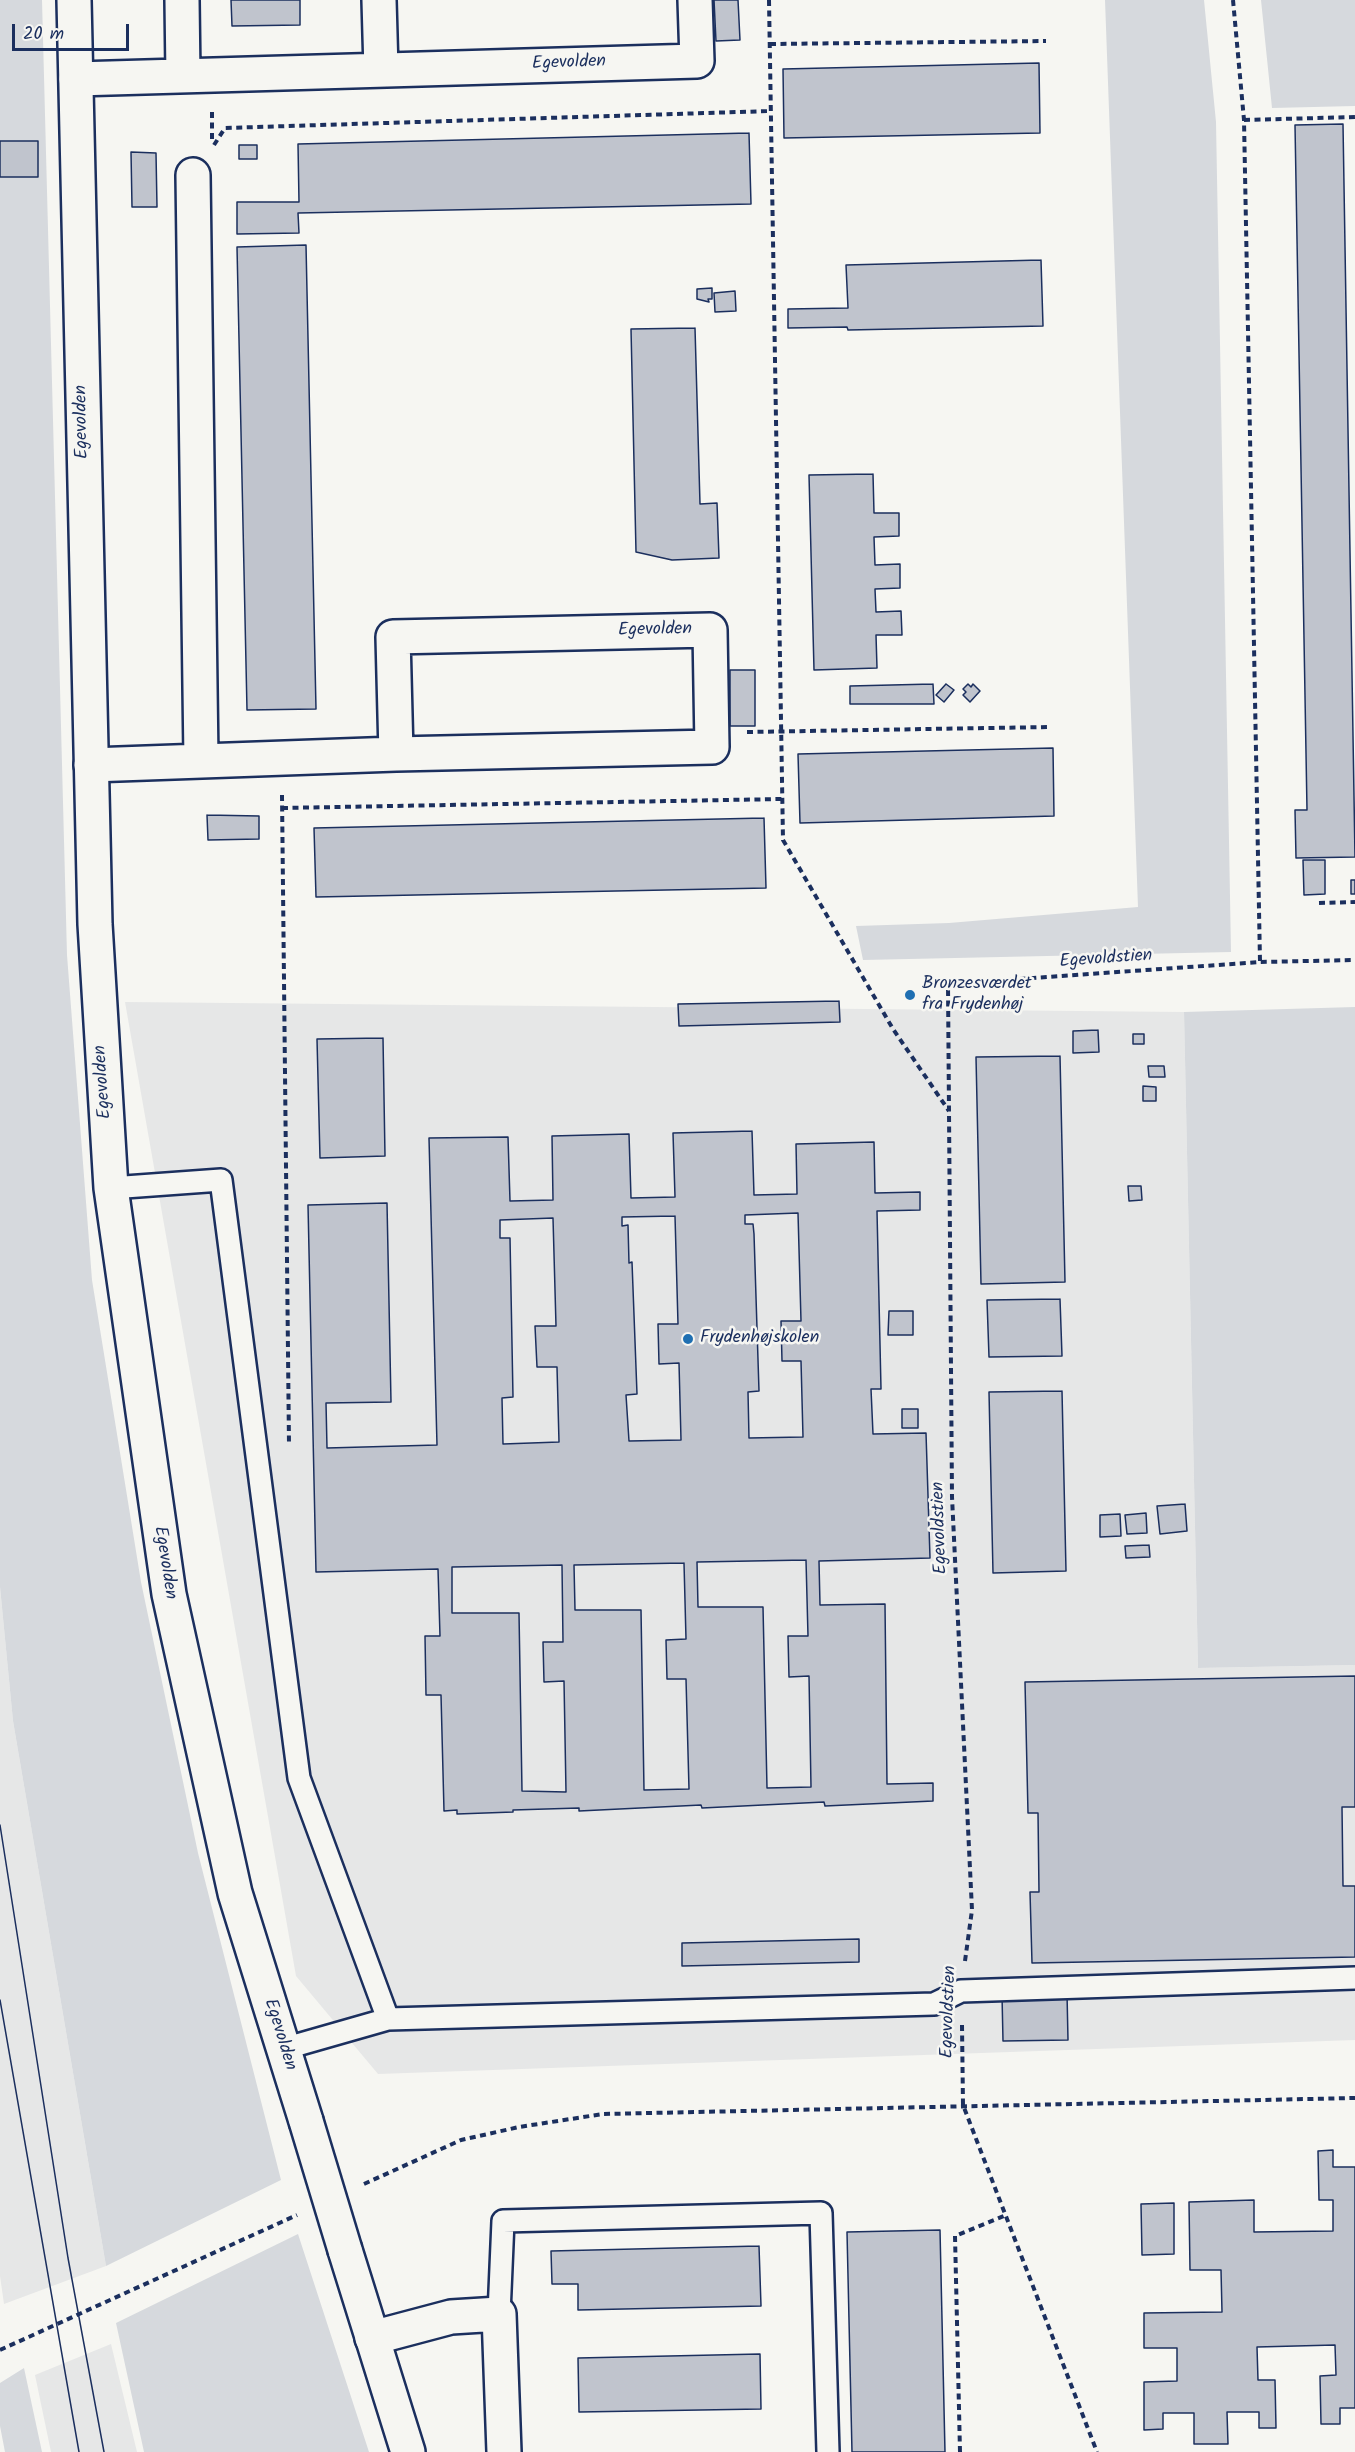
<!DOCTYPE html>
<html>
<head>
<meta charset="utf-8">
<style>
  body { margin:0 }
  #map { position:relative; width:1355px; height:2452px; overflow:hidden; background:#f6f6f2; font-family:Kalam,sans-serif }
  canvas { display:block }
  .scale { position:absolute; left:12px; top:24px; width:117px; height:27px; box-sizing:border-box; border:3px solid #1b2f5e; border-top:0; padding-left:8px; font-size:18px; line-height:21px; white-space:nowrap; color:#1b2f5e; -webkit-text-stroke:4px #f6f6f2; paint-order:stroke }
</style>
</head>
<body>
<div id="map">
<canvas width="1355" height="2452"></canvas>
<div class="scale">20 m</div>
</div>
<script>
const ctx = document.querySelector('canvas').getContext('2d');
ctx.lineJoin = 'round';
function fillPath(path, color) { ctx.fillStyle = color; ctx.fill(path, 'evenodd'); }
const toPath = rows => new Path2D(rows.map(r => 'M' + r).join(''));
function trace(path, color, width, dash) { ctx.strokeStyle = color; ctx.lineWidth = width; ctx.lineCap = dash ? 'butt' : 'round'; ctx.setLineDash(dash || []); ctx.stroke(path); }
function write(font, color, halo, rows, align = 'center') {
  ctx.font = font + ' Kalam,sans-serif'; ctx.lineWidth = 5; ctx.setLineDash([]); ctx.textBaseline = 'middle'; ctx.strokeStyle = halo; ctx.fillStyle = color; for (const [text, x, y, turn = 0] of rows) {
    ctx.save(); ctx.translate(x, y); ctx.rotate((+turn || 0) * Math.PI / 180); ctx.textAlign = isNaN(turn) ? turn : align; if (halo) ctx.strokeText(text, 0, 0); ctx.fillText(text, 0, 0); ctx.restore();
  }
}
fillPath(toPath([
  [125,1002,1184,1012,1198,1668,1355,1665,1355,2040,378,2074,296,1976],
  [0,1587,13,1721,106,2266,4,2304,0,2276],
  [111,2344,137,2452,51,2452,35,2375]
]), '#e6e7e7');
fillPath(toPath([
  [0,0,42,0,67,955,92,1280,141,1582,198,1853,281,2180,106,2266,13,1721,0,1587],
  [1105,0,1204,0,1216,122,1231,952,863,960,856,926,949,923,1138,907],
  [1261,0,1355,0,1355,106,1272,108],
  [1355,1007,1355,1665,1198,1668,1184,1012],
  [298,2234,369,2452,144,2452,116,2323],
  [24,2368,42,2452,5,2452,0,2426,0,2383]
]), '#d6d9dd');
const building = toPath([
  [231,0,300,0,300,25,232,26,231,0],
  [714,0,738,0,740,40,716,41,714,0],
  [1039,63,1040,133,784,138,783,69,1039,63],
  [1343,124,1355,857,1296,858,1295,810,1307,810,1295,125,1343,124],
  [749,133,751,204,298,213,299,233,237,234,237,202,299,202,298,144,749,133],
  [0,141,38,141,38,177,0,177,0,141],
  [239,145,257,145,257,159,239,159,239,145],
  [131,152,156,153,157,207,132,207,131,152],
  [306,245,316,709,247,710,237,247,306,245],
  [1041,260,1043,326,848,330,847,327,788,328,788,309,848,308,846,265,1041,260],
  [712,288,712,299,708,299,709,302,697,299,697,289,712,288],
  [735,291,736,311,715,312,714,293,735,291],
  [695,328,700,504,717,503,719,558,672,560,636,552,631,329,695,328],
  [873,474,874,513,899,513,899,536,874,537,875,565,900,564,900,588,875,589,876,612,901,611,902,635,876,635,877,668,814,670,809,475,873,474],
  [730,670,755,670,755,726,730,726,730,670],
  [933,684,934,704,850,704,850,686,933,684],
  [946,684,954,690,944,702,936,695,946,684],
  [968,684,971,687,973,684,980,691,970,702,963,695,966,692,963,689,968,684],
  [1053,748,1054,816,800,823,798,754,1053,748],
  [207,815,259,816,259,839,208,840,207,815],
  [764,818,766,888,316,897,314,828,764,818],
  [1303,860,1325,860,1325,894,1304,895,1303,860],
  [1351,880,1355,880,1355,894,1351,894,1351,880],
  [839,1001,840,1022,679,1026,678,1004,839,1001],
  [1098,1030,1099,1052,1073,1053,1073,1031,1098,1030],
  [1133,1034,1144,1034,1144,1044,1133,1044,1133,1034],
  [383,1038,385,1156,320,1158,317,1039,383,1038],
  [1060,1056,1065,1282,981,1284,976,1057,1060,1056],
  [1148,1066,1164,1066,1165,1077,1149,1077,1148,1066],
  [1143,1086,1156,1087,1156,1101,1143,1101,1143,1086],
  [752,1131,754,1195,797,1194,796,1144,874,1142,875,1193,920,1192,920,1210,877,1211,881,1389,871,1389,873,1434,926,1433,930,1558,819,1561,820,1605,885,1604,887,1784,933,1783,933,1801,825,1806,824,1802,702,1808,701,1805,579,1811,579,1808,513,1810,513,1812,457,1814,457,1810,444,1811,441,1695,426,1695,425,1636,440,1636,438,1569,316,1572,308,1205,387,1203,391,1402,326,1403,327,1448,437,1445,429,1138,508,1137,510,1201,553,1200,552,1136,629,1134,631,1198,675,1197,673,1133,752,1131],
  [798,1213,801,1321,781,1321,782,1361,801,1361,803,1437,749,1438,748,1392,759,1391,754,1234,753,1224,745,1224,745,1215,798,1213],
  [675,1216,678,1324,658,1324,659,1364,679,1363,681,1440,629,1441,626,1395,637,1394,632,1262,629,1263,628,1225,622,1226,622,1217,675,1216],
  [553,1218,556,1326,535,1326,537,1367,557,1367,559,1442,503,1444,502,1398,513,1397,510,1238,500,1238,500,1220,553,1218],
  [806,1560,808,1636,788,1636,789,1677,809,1676,811,1787,767,1788,763,1607,698,1607,697,1562,806,1560],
  [684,1563,686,1639,666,1640,667,1679,686,1679,689,1789,644,1790,641,1610,575,1610,574,1565,684,1563],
  [562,1565,563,1642,543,1642,544,1682,564,1681,566,1792,522,1791,519,1613,452,1613,452,1567,562,1565],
  [1128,1186,1141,1186,1142,1200,1129,1201,1128,1186],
  [1060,1299,1062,1356,989,1357,987,1300,1060,1299],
  [889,1311,913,1311,913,1335,888,1335,889,1311],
  [1062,1391,1066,1571,993,1573,989,1392,1062,1391],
  [902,1409,918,1409,918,1428,902,1428,902,1409],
  [1185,1504,1187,1531,1160,1534,1157,1506,1185,1504],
  [1146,1513,1147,1533,1127,1534,1125,1515,1146,1513],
  [1120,1514,1121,1536,1100,1537,1100,1515,1120,1514],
  [1149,1545,1150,1557,1126,1558,1125,1546,1149,1545],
  [1355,1676,1355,1807,1342,1807,1343,1886,1355,1886,1355,1957,1032,1963,1030,1892,1039,1892,1038,1813,1028,1813,1025,1682,1355,1676],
  [859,1939,859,1962,682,1966,682,1943,859,1939],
  [1067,1993,1068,2040,1003,2041,1002,1995,1067,1993],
  [1333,2150,1333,2167,1355,2167,1355,2408,1340,2408,1340,2424,1321,2424,1320,2376,1336,2375,1335,2345,1257,2347,1258,2380,1275,2380,1276,2428,1259,2428,1259,2412,1227,2412,1228,2444,1194,2444,1194,2413,1163,2413,1163,2429,1144,2430,1144,2382,1177,2381,1177,2348,1144,2348,1144,2313,1222,2312,1221,2270,1190,2270,1189,2202,1254,2200,1254,2232,1333,2231,1333,2200,1319,2200,1318,2151,1333,2150],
  [1174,2203,1174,2254,1142,2255,1141,2204,1174,2203],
  [940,2230,945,2452,852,2452,847,2232,940,2230],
  [759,2246,761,2306,578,2310,578,2284,552,2284,551,2251,759,2246],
  [760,2354,761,2409,579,2412,578,2358,760,2354]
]);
fillPath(building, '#c0c4cd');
trace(building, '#1b2f5e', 1.5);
const service = toPath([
  [111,1188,221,1180,299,1778,388,2019,934,2004,961,1991,1355,1978],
  [283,2049,388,2019],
  [499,2314,503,2221,821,2213,828,2452]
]);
const minor = toPath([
  [182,0,183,76],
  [379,0,381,70],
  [76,79,697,61,695,0],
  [193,175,201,760],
  [91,765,396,754,712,747,710,630,393,637,396,754],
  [372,2338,451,2317,499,2314,504,2452]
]);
const tertiary = toPath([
  [74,0,95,924,111,1188,169,1594,235,1893,306,2121],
  [345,2250,408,2452]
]);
trace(service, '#1b2f5e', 26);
trace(minor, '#1b2f5e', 38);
trace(tertiary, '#1b2f5e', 38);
trace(toPath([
  [769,0,783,840,893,1029,949,1111],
  [1233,0,1244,120,1260,962],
  [770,44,1046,41],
  [212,112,212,143],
  [1244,120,1355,117],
  [214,145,225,128,771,111],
  [747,732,1049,727],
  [282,795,289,1445],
  [282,808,782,799],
  [1319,903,1355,902],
  [965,1961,972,1910,952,1497,948,984,1260,962,1355,960],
  [962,2025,963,2105,1097,2452],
  [364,2184,461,2140,519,2127,603,2114,1355,2098],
  [0,2350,297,2215],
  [960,2452,955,2236,1004,2216]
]), '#1b2f5e', 4, [6, 4.5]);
trace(service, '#f6f6f2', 21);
trace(minor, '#f6f6f2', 33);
trace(tertiary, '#f6f6f2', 33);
trace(toPath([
  [0,1825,68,2258,104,2452],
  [0,2000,79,2452]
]), '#1b2f5e', 1.5);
const tertiaryBridge = toPath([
  [306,2121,345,2250]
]);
trace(tertiaryBridge, '#1b2f5e', 38, []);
trace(tertiaryBridge, '#f6f6f2', 33);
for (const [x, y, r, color] of [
  [910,995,6,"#1f6fb2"],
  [688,1339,6,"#1f6fb2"]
]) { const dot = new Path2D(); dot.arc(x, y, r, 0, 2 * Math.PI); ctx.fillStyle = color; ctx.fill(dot); trace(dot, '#f6f6f2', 2); }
write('18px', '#1b2f5e', '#f6f6f2', [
  ["Egevolden",569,64,-2],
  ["Egevolden",83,422,-91],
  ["Egevolden",655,631,-1],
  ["Egevoldstien",1106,960,-4],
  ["Egevolden",104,1082,-94],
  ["Egevoldstien",941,1528,-92],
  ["Egevolden",164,1563,81],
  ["Egevoldstien",950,2012,-88],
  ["Egevolden",279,2035,73]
]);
write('18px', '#1b2f5e', '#f6f6f2', [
  ["Bronzesværdet",922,985],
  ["fra Frydenhøj",922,1006],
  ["Frydenhøjskolen",700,1339]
], 'left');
</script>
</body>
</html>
